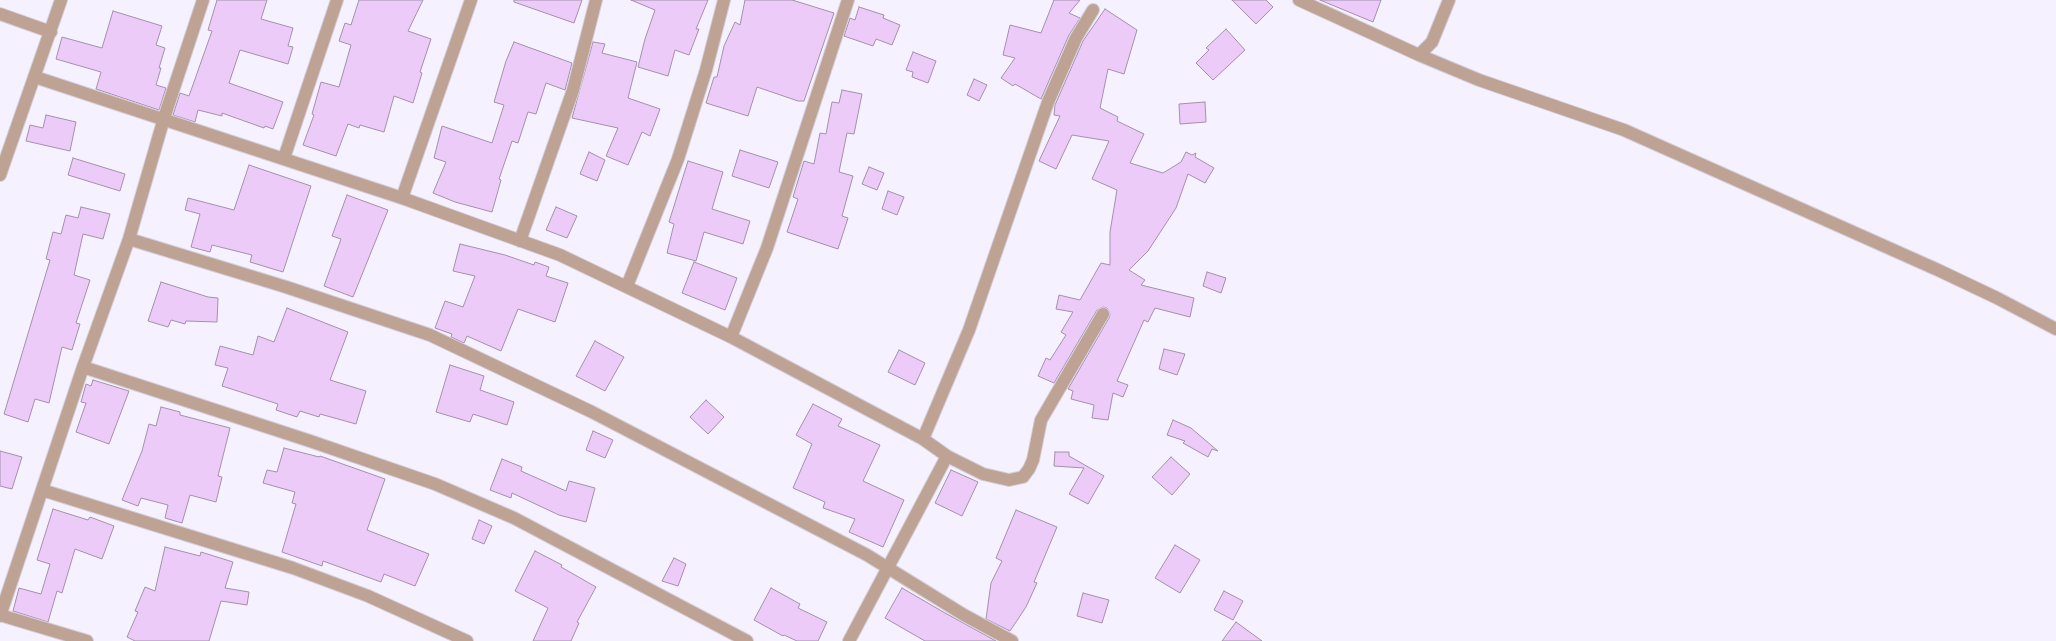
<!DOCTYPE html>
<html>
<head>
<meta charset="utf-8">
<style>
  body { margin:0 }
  canvas { display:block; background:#f5f1fe }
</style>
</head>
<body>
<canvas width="2056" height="641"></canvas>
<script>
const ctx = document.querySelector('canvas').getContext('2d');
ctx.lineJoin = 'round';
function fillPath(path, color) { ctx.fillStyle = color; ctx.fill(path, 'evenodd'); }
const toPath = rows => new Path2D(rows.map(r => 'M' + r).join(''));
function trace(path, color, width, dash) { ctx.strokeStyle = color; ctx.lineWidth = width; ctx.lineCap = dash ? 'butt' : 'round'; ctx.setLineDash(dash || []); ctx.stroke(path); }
const building = toPath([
  [217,0,267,0,261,19,293,28,288,46,293,47,288,64,240,50,229,83,283,102,273,129,265,126,264,128,222,113,222,116,198,110,195,122,173,115,180,93,189,96,212,31,208,30,217,0],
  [359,0,423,0,408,31,431,39,420,72,422,73,413,103,394,96,384,132,360,125,359,128,348,124,336,156,303,145,314,115,312,114,321,82,339,87,351,45,339,41,345,23,351,25,359,0],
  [514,0,582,0,574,23,514,2,514,0],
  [631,0,708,0,696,29,699,29,689,55,675,50,668,76,638,67,645,39,655,10,631,0],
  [745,0,792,0,834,13,804,101,798,101,757,87,748,116,706,103,714,77,717,77,724,46,735,22,740,25,745,0],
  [1054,0,1080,0,1069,13,1080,18,1069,35,1041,99,1015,84,1013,86,1001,78,1015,58,1003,55,1010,25,1041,33,1054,0],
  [1232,0,1266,0,1273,7,1256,24,1232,0],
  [1320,0,1381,0,1373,22,1320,0],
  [859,7,884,15,883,18,900,25,892,45,876,39,873,46,844,36,850,18,855,20,859,7],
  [1105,9,1137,30,1124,74,1108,69,1100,108,1118,117,1117,121,1144,134,1130,163,1163,173,1181,162,1186,152,1192,155,1196,153,1195,157,1214,168,1205,183,1188,174,1176,208,1148,251,1129,270,1145,280,1141,285,1194,298,1190,317,1155,308,1148,322,1144,320,1117,381,1128,385,1123,397,1113,393,1108,420,1092,418,1094,405,1071,399,1073,391,1068,389,1109,318,1110,314,1107,308,1103,307,1097,310,1054,383,1038,376,1046,358,1050,360,1066,335,1061,332,1073,312,1056,309,1059,295,1080,300,1101,263,1110,265,1110,232,1117,190,1092,179,1109,141,1072,135,1056,169,1039,161,1060,116,1054,115,1055,105,1083,41,1105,9],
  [113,11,162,26,156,45,165,48,159,68,161,68,156,85,166,88,159,110,96,89,101,72,56,59,62,37,102,48,113,11],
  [1226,29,1245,50,1213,80,1196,63,1209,50,1206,48,1226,29],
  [514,42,572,63,565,90,546,83,536,114,528,112,518,143,512,141,499,179,501,180,492,212,455,202,433,193,446,162,434,158,442,126,492,143,504,105,494,102,506,61,514,42],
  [593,42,605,44,602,53,637,62,628,98,660,109,650,136,642,132,628,165,606,156,618,128,572,118,593,42],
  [913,52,936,61,928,83,912,77,913,72,906,70,913,52],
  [974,79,987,85,979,101,967,95,974,79],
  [842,90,862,94,854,134,847,133,839,172,853,176,842,216,848,218,838,249,787,232,798,199,793,197,804,161,814,164,820,133,826,134,832,102,839,103,842,90],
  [1205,102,1206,122,1180,124,1179,104,1205,102],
  [46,115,76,122,70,151,26,141,30,125,43,128,46,115],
  [740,150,778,162,769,188,732,176,740,150],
  [589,152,605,160,597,181,580,174,589,152],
  [73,158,125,174,120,191,68,175,73,158],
  [688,161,723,172,712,209,750,221,743,244,704,232,696,261,667,253,674,224,669,222,688,161],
  [249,165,311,186,283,272,250,262,252,255,212,245,210,252,191,247,200,214,185,210,188,198,234,210,249,165],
  [869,167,884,173,877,190,862,184,869,167],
  [888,191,904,197,897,215,882,209,888,191],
  [347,195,388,210,353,297,324,286,341,239,332,236,347,195],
  [81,207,110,214,103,239,83,234,74,275,90,280,76,323,80,324,72,350,62,347,49,403,35,399,28,422,4,414,50,260,46,259,53,232,61,234,66,215,78,218,81,207],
  [556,207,577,216,567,238,546,230,556,207],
  [460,244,505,255,534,265,535,262,549,267,546,276,568,283,555,322,518,309,501,351,467,336,464,343,451,337,452,334,435,328,445,301,463,307,475,276,453,271,460,244],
  [694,262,737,278,725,310,682,293,694,262],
  [1207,272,1226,278,1221,293,1203,286,1207,272],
  [161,282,208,297,218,298,217,322,186,321,185,324,171,320,168,327,148,321,161,282],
  [287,308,348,332,330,380,366,391,356,424,320,414,319,417,300,411,297,417,276,410,278,404,222,386,228,368,215,365,220,346,253,355,258,336,274,342,287,308],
  [595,341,624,357,605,391,576,376,595,341],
  [1164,349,1185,354,1177,375,1159,369,1164,349],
  [899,350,925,363,915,385,888,372,899,350],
  [450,365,484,376,480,390,514,402,507,425,473,414,470,422,436,412,450,365],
  [93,380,129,391,109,444,76,432,86,403,81,402,86,384,91,386,93,380],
  [706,400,724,417,708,434,690,417,706,400],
  [813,404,842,419,838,426,880,445,863,481,904,500,883,547,849,532,855,519,823,508,825,502,793,488,812,444,796,435,813,404],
  [161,407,180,412,180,415,230,428,218,476,222,477,216,502,190,495,182,523,165,518,168,505,141,498,138,506,122,500,142,451,149,424,156,426,161,407],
  [1173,420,1191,428,1218,451,1212,449,1208,457,1183,443,1185,441,1167,435,1173,420],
  [593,431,613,440,605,458,586,450,593,431],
  [284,448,319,457,320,456,385,479,367,530,429,554,415,586,384,574,381,582,323,561,322,566,282,552,296,504,292,503,295,492,263,483,267,470,277,472,284,448],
  [0,451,22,457,12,489,0,486,0,451],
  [1055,452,1069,452,1069,456,1104,476,1088,504,1069,494,1084,468,1054,466,1055,452],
  [1171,457,1190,474,1172,495,1152,477,1171,457],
  [502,459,522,467,521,471,566,491,569,481,595,488,586,522,559,515,512,493,511,498,490,490,502,459],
  [951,470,978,482,962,516,935,503,951,470],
  [53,509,88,520,90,517,114,526,102,559,75,549,62,593,57,591,48,622,13,611,19,588,41,594,50,564,37,560,53,509],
  [1016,510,1057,527,1034,582,1037,583,1026,607,1010,631,986,619,991,583,1002,561,996,558,1016,510],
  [479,520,492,526,484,544,472,539,479,520],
  [1175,545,1200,560,1180,593,1155,578,1175,545],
  [165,547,200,556,201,552,233,562,225,588,249,592,247,605,221,601,209,641,135,641,127,637,138,612,135,611,145,587,155,591,165,547],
  [535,551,562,565,561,567,596,587,577,622,579,623,571,641,533,641,548,608,515,591,535,551],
  [674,558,686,564,678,586,662,581,674,558],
  [771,588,800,604,798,608,827,622,818,641,797,641,784,635,783,636,754,620,771,588],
  [902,588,945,613,996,641,925,641,885,618,902,588],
  [1224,591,1243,601,1233,620,1214,610,1224,591],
  [1083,593,1109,600,1102,623,1077,616,1083,593],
  [1236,622,1262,641,1222,641,1236,622]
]);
fillPath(building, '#edcbf9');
trace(building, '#a490ac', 1);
const street = toPath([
  [848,0,767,248,731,337,923,439,947,456,983,474,1009,480,1023,477,1029,469,1033,460,1041,420,1103,314],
  [1299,0,1419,55,1479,80,1624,130,1938,270,1997,298,2056,329],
  [0,14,51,32],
  [1419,55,1432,42,1449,0],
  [35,77,402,198,560,255,731,337],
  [284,158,337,0],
  [0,175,61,0],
  [402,198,471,0],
  [129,239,286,287,430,335,592,412,867,555,964,615,1012,641],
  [520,241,573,90,596,0],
  [627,286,678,159,706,70,724,0],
  [83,367,310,441,435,484,514,518,747,641],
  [923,439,969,330,1048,102,1076,38,1093,10],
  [42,490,293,568,368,596,467,641],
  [0,615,87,641],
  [0,616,83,367,129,239,164,118,203,0],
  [849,641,947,456]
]);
trace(street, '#d3cfdc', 14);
trace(street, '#bea293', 12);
</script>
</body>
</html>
